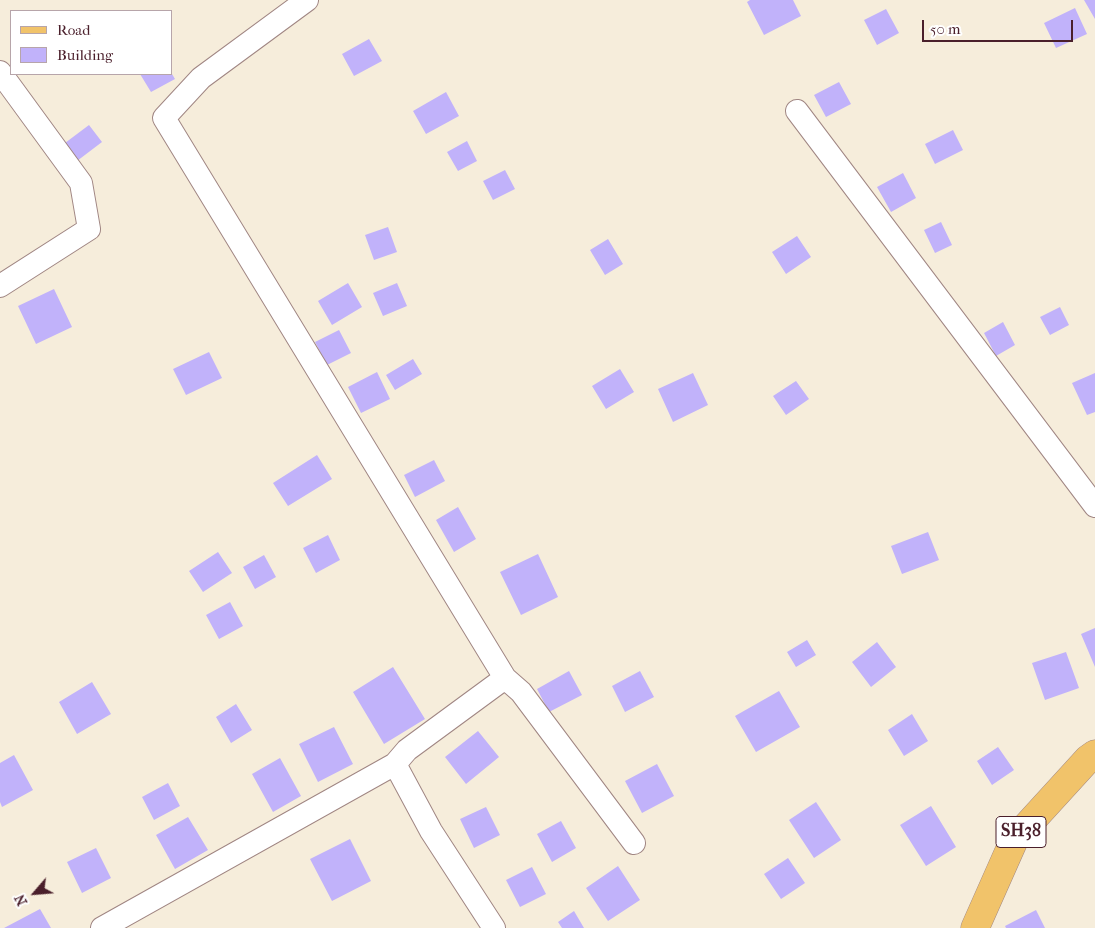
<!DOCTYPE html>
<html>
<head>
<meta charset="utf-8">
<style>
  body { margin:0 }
  #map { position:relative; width:1095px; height:928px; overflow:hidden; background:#f6eddb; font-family:"IM FELL French Canon",serif }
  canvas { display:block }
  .legend { position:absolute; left:10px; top:10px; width:162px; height:65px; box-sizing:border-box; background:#fff; border:1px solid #b7a5aa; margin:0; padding:6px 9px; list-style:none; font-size:15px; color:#4a1f2b }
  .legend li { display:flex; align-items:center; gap:10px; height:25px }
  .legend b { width:25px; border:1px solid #b7a5aa }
  .north { position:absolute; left:10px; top:868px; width:50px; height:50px; -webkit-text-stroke:4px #fff; paint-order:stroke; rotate:243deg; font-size:14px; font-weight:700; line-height:20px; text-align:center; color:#4a1f2b }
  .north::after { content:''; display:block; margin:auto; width:18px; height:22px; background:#4a1f2b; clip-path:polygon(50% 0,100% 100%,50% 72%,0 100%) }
  .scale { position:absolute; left:922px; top:20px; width:151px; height:22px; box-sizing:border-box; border:2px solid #4a1f2b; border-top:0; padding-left:6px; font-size:15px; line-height:18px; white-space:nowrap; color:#4a1f2b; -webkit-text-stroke:4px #fff; paint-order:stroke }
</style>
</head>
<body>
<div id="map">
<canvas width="1095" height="928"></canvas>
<ul class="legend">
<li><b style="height:6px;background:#f1c36a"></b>Road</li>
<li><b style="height:14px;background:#c1b2fa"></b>Building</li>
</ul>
<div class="north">N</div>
<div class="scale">50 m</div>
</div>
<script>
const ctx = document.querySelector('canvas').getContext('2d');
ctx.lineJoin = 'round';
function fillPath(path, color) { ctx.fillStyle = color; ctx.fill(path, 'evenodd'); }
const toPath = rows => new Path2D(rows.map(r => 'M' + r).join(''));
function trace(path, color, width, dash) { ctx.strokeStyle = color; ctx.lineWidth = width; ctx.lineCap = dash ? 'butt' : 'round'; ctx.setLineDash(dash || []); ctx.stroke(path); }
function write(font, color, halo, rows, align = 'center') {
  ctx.font = font + ' "IM FELL French Canon",serif'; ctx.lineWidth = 4; ctx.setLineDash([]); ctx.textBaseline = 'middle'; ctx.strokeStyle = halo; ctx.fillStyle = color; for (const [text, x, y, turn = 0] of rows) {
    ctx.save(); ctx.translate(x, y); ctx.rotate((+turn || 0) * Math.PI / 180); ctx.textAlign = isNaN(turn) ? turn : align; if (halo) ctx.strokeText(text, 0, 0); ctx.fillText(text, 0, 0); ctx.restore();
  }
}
fillPath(toPath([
  [750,0,793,0,801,16,764,35,747,2],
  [1084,0,1095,0,1095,19],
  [1075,8,1087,34,1056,48,1044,23],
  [886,9,899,33,877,45,864,20],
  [369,39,382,61,354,76,342,54],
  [140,74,172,74,175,79,151,92],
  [839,82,851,104,826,117,814,95],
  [446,92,459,116,426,134,413,111],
  [89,125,102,142,77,161,65,143],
  [953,130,963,150,935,164,925,144],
  [467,141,477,161,458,171,447,152],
  [505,170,515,189,493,200,483,181],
  [903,173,916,198,891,212,877,187],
  [941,222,952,245,935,253,924,230],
  [388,227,397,252,374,260,365,235],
  [797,236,811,257,786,274,772,252],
  [608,239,623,264,605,275,590,250],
  [348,283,362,307,332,325,318,301],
  [397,283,407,306,383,316,373,293],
  [54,289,72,327,36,344,18,306],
  [1060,307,1069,325,1050,335,1040,317],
  [1003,322,1015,345,996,356,984,333],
  [339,330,351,353,327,365,315,342],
  [209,352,222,378,186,395,173,369],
  [413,359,422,374,395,390,386,375],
  [620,369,634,392,606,409,592,386],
  [377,372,390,399,361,413,348,387],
  [693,373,708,405,673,422,658,389],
  [1095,373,1095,412,1087,415,1072,383],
  [796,381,809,399,786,415,773,396],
  [317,455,332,479,288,506,273,483],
  [434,460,445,481,415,497,404,475],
  [458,507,476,539,454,552,436,520],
  [928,532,939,560,902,574,891,546],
  [328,535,340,560,316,573,303,548],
  [218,552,232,573,203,592,189,571],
  [538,554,558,597,521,615,500,572],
  [264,555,276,577,255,589,243,567],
  [230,602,243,626,219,639,206,615],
  [1095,628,1095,667,1081,634],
  [807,640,816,655,796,667,787,652],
  [877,642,896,667,871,687,852,662],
  [1066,652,1079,688,1045,700,1032,663],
  [393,667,425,719,384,744,353,692],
  [569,671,582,695,549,712,537,689],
  [640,671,654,697,625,712,612,686],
  [92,682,111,714,77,734,59,702],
  [779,691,800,727,756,752,735,716],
  [236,704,252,730,231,743,216,717],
  [912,714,928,741,904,756,888,730],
  [334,727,353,764,318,782,299,744],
  [478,731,499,757,466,784,445,757],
  [998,747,1014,770,992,785,977,761],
  [14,755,33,790,2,807,0,802,0,763],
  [280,758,301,796,273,812,252,774],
  [657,764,674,796,642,813,625,781],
  [168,783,180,806,154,820,142,797],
  [816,802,841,840,814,858,789,820],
  [931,806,956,847,926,866,900,825],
  [486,807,500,835,474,848,460,819],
  [188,817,208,850,175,869,156,835],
  [561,821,576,848,552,862,537,834],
  [350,839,371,881,332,901,310,859],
  [96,848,111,878,82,893,67,862],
  [788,858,805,883,781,899,764,874],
  [618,866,640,900,608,921,586,888],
  [532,867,546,894,520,907,506,880],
  [40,909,51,928,4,928],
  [1036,910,1045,928,1006,928,1005,926],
  [574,911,584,928,562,928,558,922]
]), '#c1b2fa');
const street = toPath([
  [307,0,201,78,164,118,505,678,521,692,634,843],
  [0,72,81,183,89,229,0,286],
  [797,111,1095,506],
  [395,764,431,831,494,928],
  [102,928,395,764,407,750,505,678]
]);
const primary = toPath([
  [975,928,1014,840,1088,759,1095,754]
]);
trace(street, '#a08683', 24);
trace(primary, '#a08683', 29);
trace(street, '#fff', 22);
trace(primary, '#f1c36a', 28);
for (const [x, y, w] of [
  [1021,832,50]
]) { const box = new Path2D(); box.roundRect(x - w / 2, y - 15.5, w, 31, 4); ctx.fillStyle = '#fff'; ctx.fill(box); trace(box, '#4a1f2b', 1); }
write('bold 18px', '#4a1f2b', null, [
  ["SH38",1021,832]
]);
</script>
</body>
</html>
